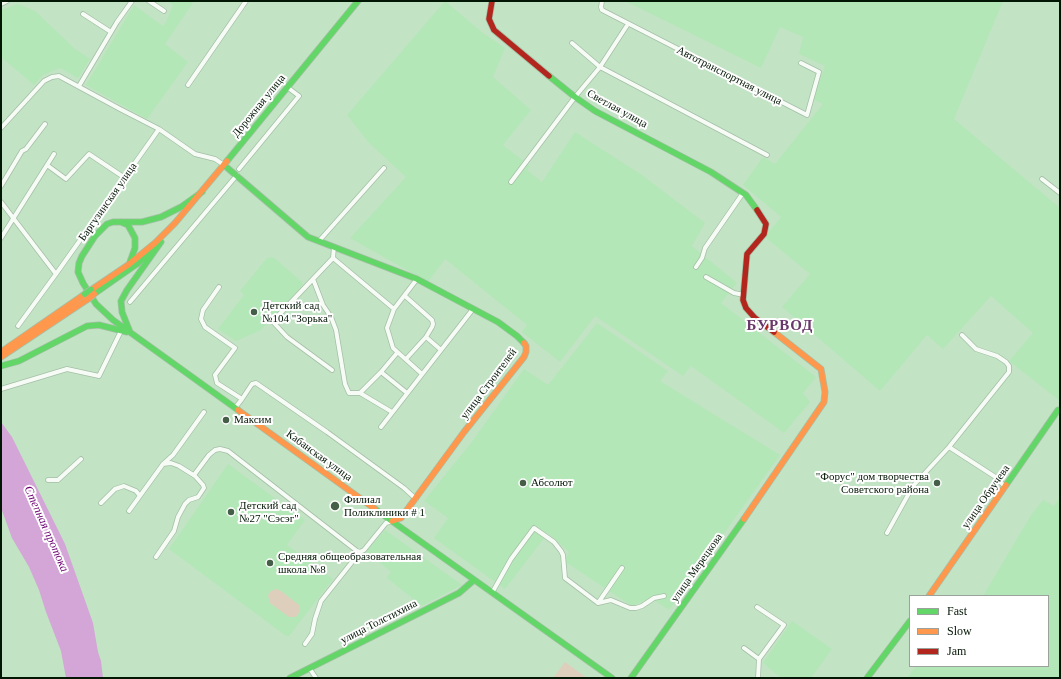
<!DOCTYPE html>
<html>
<head>
<meta charset="utf-8">
<style>
  body { margin:0 }
  #map { position:relative; width:1061px; height:679px; overflow:hidden; background:#c2e3c4; font-family:Georgia,serif }
  canvas { display:block }
  .frame { position:absolute; inset:0; border:2px solid #021604; pointer-events:none }
  .legend { position:absolute; left:909px; top:595px; width:140px; height:72px; box-sizing:border-box; background:#fff; border:1px solid #9aa29b; margin:0; padding:5px 7px; list-style:none; font-size:12px; color:#021604 }
  .legend li { display:flex; align-items:center; gap:8px; height:20px }
  .legend b { width:20px; border:1px solid #9aa29b }
</style>
</head>
<body>
<div id="map">
<canvas width="1061" height="679"></canvas>
<div class="frame"></div>
<ul class="legend">
<li><b style="height:5px;background:#63d668"></b>Fast</li>
<li><b style="height:5px;background:#ff974d"></b>Slow</li>
<li><b style="height:5px;background:#b3261e"></b>Jam</li>
</ul>
</div>
<script>
const ctx = document.querySelector('canvas').getContext('2d');
ctx.lineJoin = 'round';
function fillPath(path, color) { ctx.fillStyle = color; ctx.fill(path, 'evenodd'); }
const toPath = rows => new Path2D(rows.map(r => 'M' + r).join(''));
function trace(path, color, width, dash) { ctx.strokeStyle = color; ctx.lineWidth = width; ctx.lineCap = dash ? 'butt' : 'round'; ctx.setLineDash(dash || []); ctx.stroke(path); }
function write(font, color, halo, rows, align = 'center') {
  ctx.font = font + ' Georgia,serif'; ctx.lineWidth = 4; ctx.setLineDash([]); ctx.textBaseline = 'middle'; ctx.strokeStyle = halo; ctx.fillStyle = color; for (const [text, x, y, turn = 0] of rows) {
    ctx.save(); ctx.translate(x, y); ctx.rotate((+turn || 0) * Math.PI / 180); ctx.textAlign = isNaN(turn) ? turn : align; if (halo) ctx.strokeText(text, 0, 0); ctx.fillText(text, 0, 0); ctx.restore();
  }
}
fillPath(toPath([
  [168,1,194,1,165,44,188,62,147,119,86,85,134,5,163,26,166,22,173,5],
  [445,1,483,33,505,48,493,77,531,110,503,145,530,166,527,170,542,182,575,132,642,175,705,223,692,246,737,283,721,303,816,377,803,393,810,402,784,433,691,366,683,376,595,316,560,362,522,332,527,325,445,259,428,282,350,238,406,177,369,143,347,115],
  [625,1,1003,1,954,119,1060,208,1060,401,1009,361,1033,333,991,296,943,349,927,335,880,391,782,307,810,274,765,237,781,217,743,185,763,157,775,164,823,104,813,99,825,66,799,54,803,37,780,27,761,68],
  [18,4,35,11,74,48,90,59,78,78,60,68,43,75,34,85,1,57,1,10],
  [273,257,302,282,303,285,261,330,236,341,218,329,244,295,240,291,267,258],
  [597,323,668,371,660,381,780,455,669,610,651,598,632,606,564,561,569,552,548,533,505,589,434,538,448,518,424,501,471,443,524,369,548,385],
  [228,464,305,520,287,545,333,579,289,636,286,636,169,549],
  [1060,497,1060,678,907,678,916,666,1048,666,1048,596,983,596,1031,515,1043,500,1054,506],
  [385,530,462,585,422,606,387,578,391,572,366,551],
  [792,621,832,649,811,678,781,678,763,663]
]), '#b4e7b7');
fillPath(toPath([
  [276,589,281,591,299,605,300,611,297,616,295,617,289,617,270,603,268,595,271,591],
  [565,662,587,678,553,678]
]), '#decfbd');
fillPath(toPath([
  [1,422,12,437,65,544,93,623,98,652,101,661,103,678,66,678,61,651,46,612,39,590,29,567,12,538,1,508]
]), '#d4a5d7');
const street = toPath([
  [149,1,164,11],
  [602,1,601,7,602,10,807,115,819,72,801,63],
  [1,4,7,1],
  [83,14,111,32],
  [572,43,600,67,767,155],
  [188,85,246,1],
  [79,86,117,22,132,1],
  [1,128,44,81,52,77,59,76,120,109,159,129,195,154,215,159,224,165],
  [47,165,66,179,89,154,125,178],
  [239,169,299,96,287,87],
  [1042,179,1060,193],
  [511,182,575,97,600,67,628,24],
  [1,186,22,151,26,149,45,124],
  [1,202,56,274,18,326],
  [1,238,54,154],
  [319,241,384,168],
  [334,247,333,258,394,309,387,328,393,348,422,374],
  [333,258,313,279,323,305,331,317,336,330,345,384,349,393,360,393,392,412],
  [696,267,702,258,705,248,743,193],
  [56,274,159,129],
  [706,277,734,293,744,295],
  [313,279,274,320,274,323,287,337,332,370],
  [219,287,203,310,201,319,205,327,235,348,215,375,217,383,242,399,235,408],
  [405,296,432,320,433,324,432,327,426,337],
  [130,302,237,175],
  [394,309,417,279],
  [406,359,426,337,441,350],
  [381,372,407,393],
  [1,389,67,369,99,376,121,331],
  [360,393,381,372,397,353],
  [242,399,252,384,256,383,327,432,404,488,416,499],
  [381,427,473,309],
  [949,447,997,478,1005,487],
  [194,475,209,455,215,450,220,449,228,451,357,551,360,552,364,550,386,523,392,521],
  [48,480,58,480,81,459],
  [101,503,115,489,124,486,136,491,140,496],
  [129,511,163,464,173,455,204,412],
  [887,533,913,486,949,447,1009,372,1009,366,1006,362,997,356,976,349,962,335],
  [156,557,174,531,178,517,185,504,189,500,198,497,204,488,203,485,195,476,179,466,171,463,163,464],
  [492,593,511,559,534,528,554,542,561,551,563,555,565,578,598,603,611,600,630,608,636,608,642,606,654,598,664,596],
  [598,603,622,568],
  [757,607,784,625,759,659],
  [305,644,312,634,315,619,321,601,360,552],
  [744,648,759,659,758,678],
  [310,669,316,678]
]);
const fast = toPath([
  [549,76,575,97,595,111,711,172,746,195,757,210],
  [227,161,358,1],
  [224,165,308,237,417,279,498,322,517,336,524,343],
  [202,192,181,207,161,217,142,222,113,222,107,224,95,236,82,256,79,263,78,272,83,283,96,304,113,320,238,410],
  [121,222,128,225,135,238,135,248,130,262],
  [94,294,137,264,153,249],
  [130,332,122,312,121,301,127,290,161,242],
  [1,366,19,361,87,326,99,325,127,332],
  [1006,485,1058,410,1060,410],
  [375,509,612,678],
  [290,678,459,593,474,580],
  [631,678,744,519],
  [867,678,910,621]
]);
const slow = toPath([
  [91,290,128,265,155,243,175,223,227,161],
  [1,352,85,294],
  [1,357,88,299],
  [238,410,375,509],
  [744,519,824,402,825,392,821,369,774,332],
  [392,521,401,518,464,432,524,357,526,352,526,346,524,343],
  [929,596,1006,485]
]);
const jam = toPath([
  [492,1,489,19,494,30,549,76],
  [757,210,766,224,764,234,747,254,743,300,746,308,755,318,774,332]
]);
trace(street, '#a5bfa6', 5.5);
trace(fast, '#a5bfa6', 7);
trace(slow, '#a5bfa6', 7);
trace(jam, '#a5bfa6', 7);
trace(street, '#f6fbf6', 4);
trace(fast, '#63d668', 5.5);
trace(slow, '#ff974d', 5.5);
trace(jam, '#b3261e', 5.5);
const fastBridge = toPath([
  [85,294,91,290]
]);
const slowBridge = toPath([
  [88,299,94,294]
]);
trace(fastBridge, '#a5bfa6', 8, []);
trace(slowBridge, '#a5bfa6', 8, []);
trace(fastBridge, '#63d668', 6);
trace(slowBridge, '#ff974d', 6);
for (const [x, y, r, color] of [
  [254,312,4,"#455e47"],
  [226,420,4,"#455e47"],
  [523,483,4,"#455e47"],
  [937,483,4,"#455e47"],
  [335,506,5,"#455e47"],
  [231,512,4,"#455e47"],
  [270,563,4,"#455e47"]
]) { const dot = new Path2D(); dot.arc(x, y, r, 0, 2 * Math.PI); ctx.fillStyle = color; ctx.fill(dot); trace(dot, '#fff', 1.5); }
write('11px', '#021604', '#fff', [
  ["Автотранспортная улица",729,76,27],
  ["Дорожная улица",259,106,-51],
  ["Светлая улица",617,109,29],
  ["Баргузинская улица",108,202,-55],
  ["улица Строителей",489,384,-53],
  ["Кабанская улица",319,456,36],
  ["улица Обручева",986,497,-55],
  ["улица Мерецкова",697,568,-55],
  ["улица Толстихина",379,622,-27]
]);
write('11px', '#021604', '#fff', [
  ["Детский сад",262,306],
  ["№104 \"Зорька\"",262,319],
  ["Максим",234,420],
  ["\"Форус\" дом творчества",929,477,"right"],
  ["Советского района",929,490,"right"],
  ["Абсолют",531,483],
  ["Филиал",344,500],
  ["Поликлиники # 1",344,513],
  ["Детский сад",239,506],
  ["№27 \"Сэсэг\"",239,519],
  ["Средняя общеобразовательная",278,557],
  ["школа №8",278,570]
], 'left');
write('italic 12px', '#6e0074', '#fff', [
  ["Степная протока",46,529,66]
]);
ctx.letterSpacing = '1px';
write('bold 15px', '#69386a', '#fff', [
  ["БУРВОД",780,326]
]);
ctx.letterSpacing = '0px';
</script>
</body>
</html>
